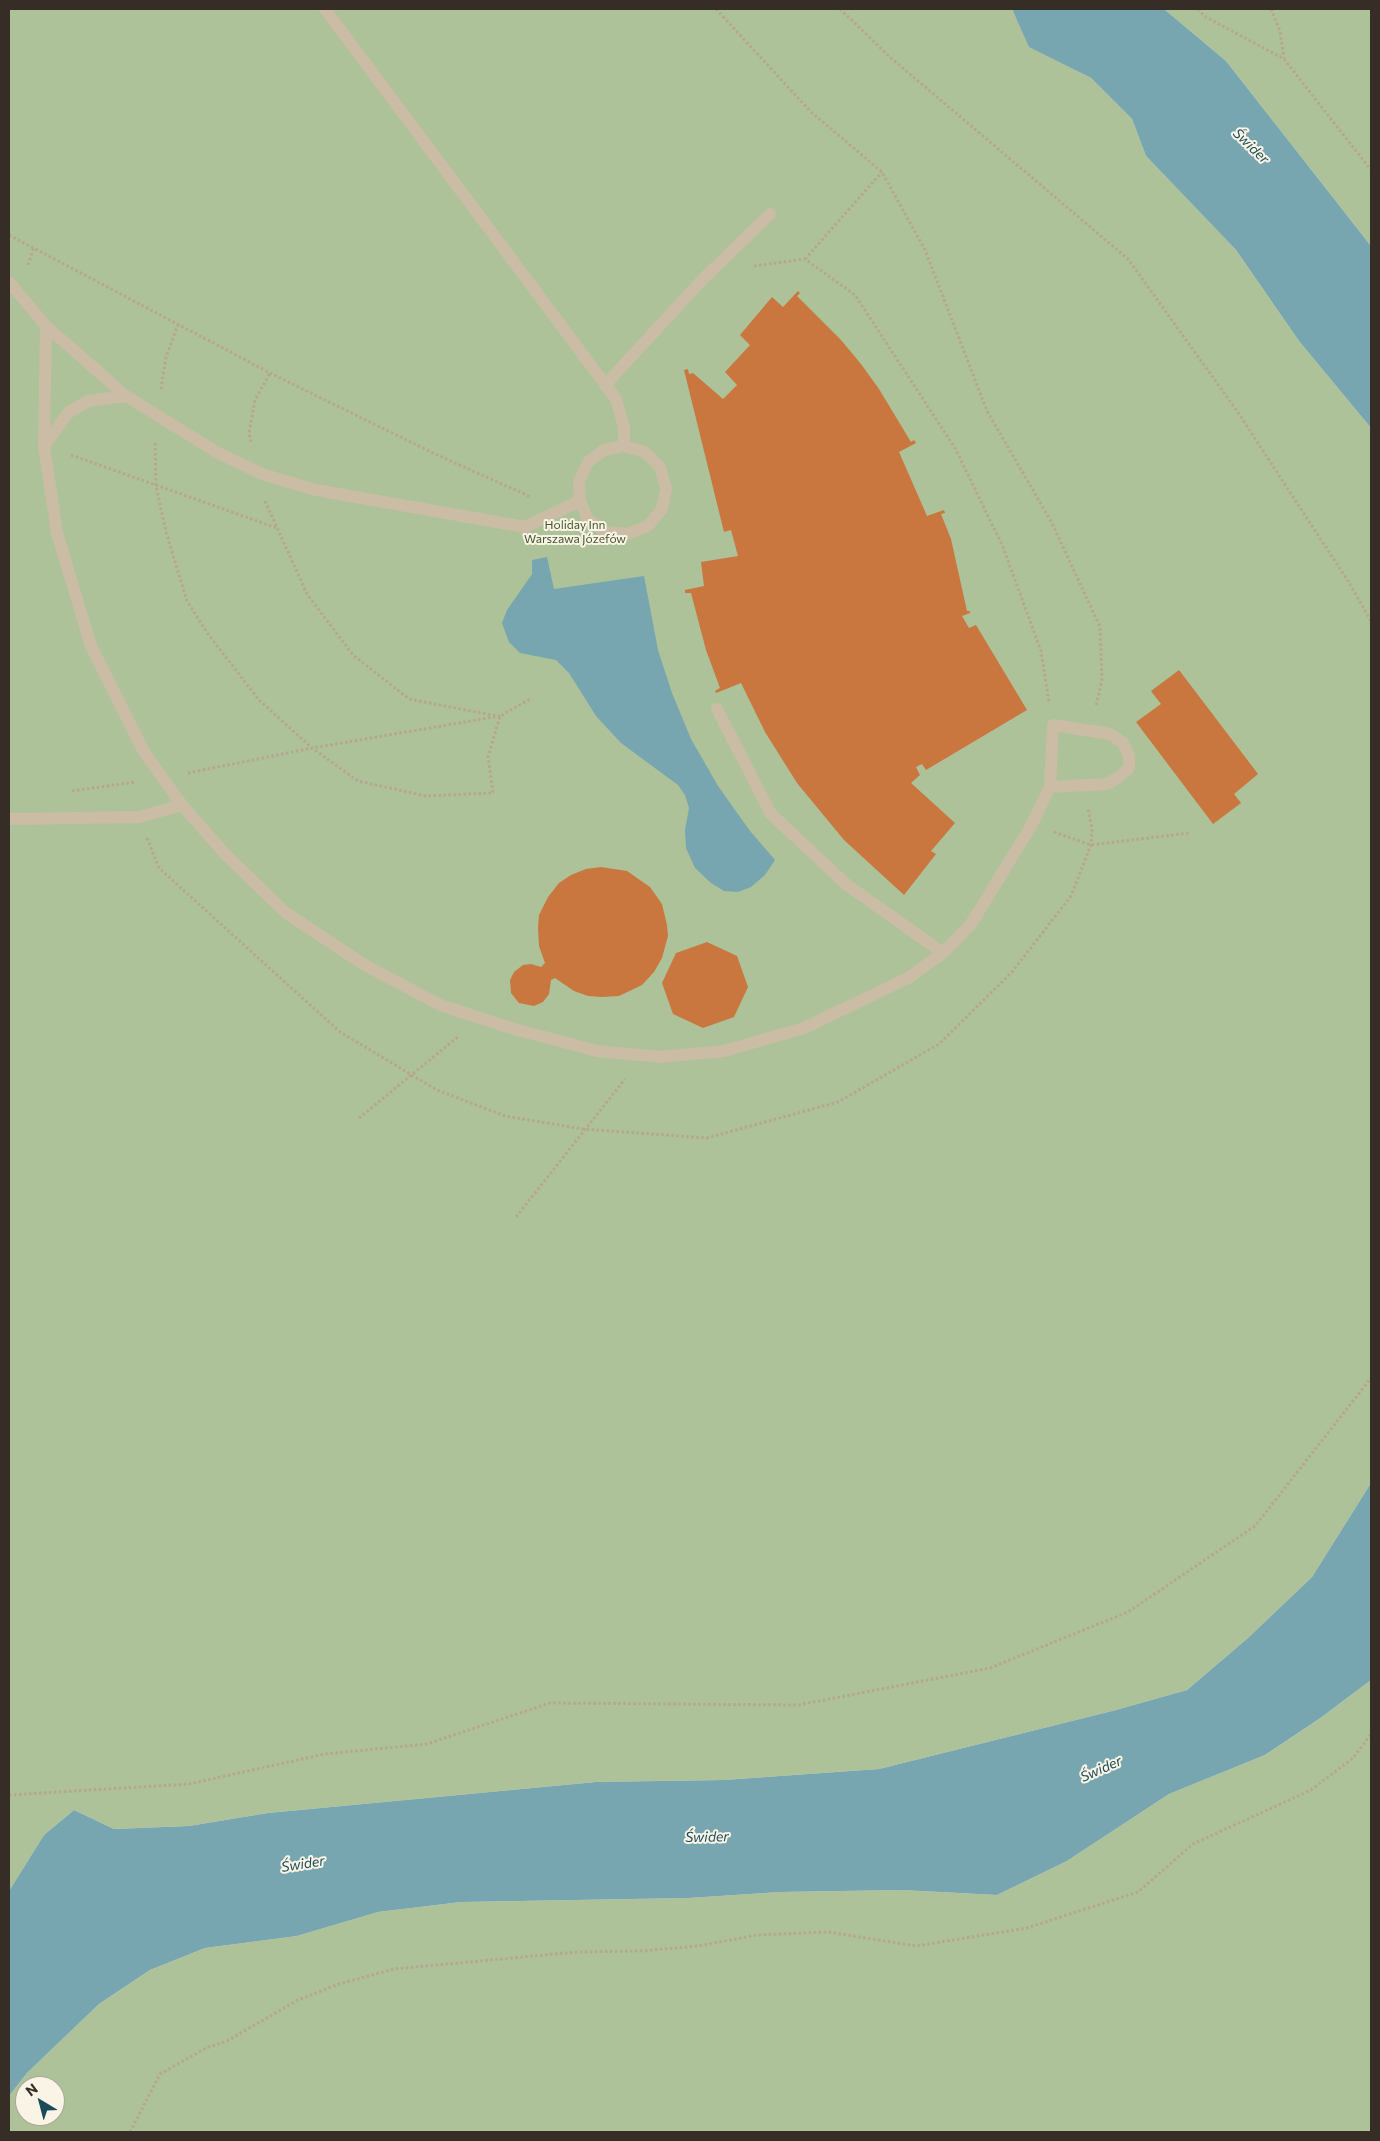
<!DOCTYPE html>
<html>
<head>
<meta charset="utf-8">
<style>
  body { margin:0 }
  #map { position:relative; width:1380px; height:2141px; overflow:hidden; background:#f2ead9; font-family:Commissioner,sans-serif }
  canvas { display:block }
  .frame { position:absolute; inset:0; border:10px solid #362e26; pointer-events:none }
  .north { position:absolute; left:15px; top:2076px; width:50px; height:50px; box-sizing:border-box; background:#faf4e6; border:1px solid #aca599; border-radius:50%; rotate:323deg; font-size:14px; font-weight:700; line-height:20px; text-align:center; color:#362e26 }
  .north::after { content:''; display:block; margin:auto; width:18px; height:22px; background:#1b4b59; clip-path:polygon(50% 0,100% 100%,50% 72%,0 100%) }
</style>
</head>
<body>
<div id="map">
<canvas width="1380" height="2141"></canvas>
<div class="frame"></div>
<div class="north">N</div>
</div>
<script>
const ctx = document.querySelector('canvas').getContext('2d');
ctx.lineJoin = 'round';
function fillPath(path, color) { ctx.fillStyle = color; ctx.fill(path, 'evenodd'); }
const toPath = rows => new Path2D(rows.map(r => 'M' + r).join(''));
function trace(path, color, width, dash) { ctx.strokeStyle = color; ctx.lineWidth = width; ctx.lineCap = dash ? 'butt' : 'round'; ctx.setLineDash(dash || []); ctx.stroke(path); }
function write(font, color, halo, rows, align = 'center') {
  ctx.font = font + ' Commissioner,sans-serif'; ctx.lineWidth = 4; ctx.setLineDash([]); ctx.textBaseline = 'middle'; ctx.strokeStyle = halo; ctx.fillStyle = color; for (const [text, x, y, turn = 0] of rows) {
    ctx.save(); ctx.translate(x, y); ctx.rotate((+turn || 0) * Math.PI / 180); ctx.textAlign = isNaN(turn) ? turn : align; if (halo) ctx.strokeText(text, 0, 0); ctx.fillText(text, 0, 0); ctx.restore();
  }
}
fillPath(toPath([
  [9,9,1012,9,1030,47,1091,78,1132,119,1146,156,1236,250,1299,341,1371,428,1371,1483,1312,1577,1248,1638,1187,1690,1116,1710,879,1769,724,1780,596,1782,268,1813,189,1826,114,1829,74,1810,44,1835,9,1891],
  [1164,9,1371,9,1371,246,1226,61],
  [1371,1680,1371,2129,1369,2132,9,2132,9,2096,27,2073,99,2004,150,1970,205,1948,297,1936,378,1912,461,1902,689,1898,780,1892,902,1890,997,1895,1067,1861,1169,1794,1265,1755,1319,1719],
  [25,2086,55,2086,55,2116,25,2116]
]), '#aec299');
fillPath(toPath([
  [1012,9,1164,9,1226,61,1371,246,1371,428,1299,341,1236,250,1146,156,1132,119,1091,78,1029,47],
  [547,557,554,589,644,576,658,650,672,693,691,739,718,786,750,831,775,860,765,875,751,887,738,892,724,891,711,883,695,868,686,848,685,830,689,808,685,795,678,785,621,743,596,716,569,673,556,660,520,653,509,642,502,623,507,610,532,574,532,560],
  [1371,1483,1371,1680,1319,1719,1265,1755,1169,1794,1067,1861,997,1895,902,1890,780,1892,689,1898,461,1902,378,1912,297,1936,205,1948,150,1970,99,2004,27,2073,9,2096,9,1891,44,1835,74,1810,114,1829,189,1826,268,1813,596,1782,724,1780,879,1769,1116,1710,1187,1690,1248,1638,1312,1577]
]), '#77a5b0');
fillPath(toPath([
  [798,291,800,293,797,296,841,340,861,364,879,389,911,442,914,440,916,443,899,452,927,516,944,510,945,513,941,514,951,539,967,611,970,611,970,613,962,616,969,628,976,625,1027,710,926,770,922,764,916,767,920,775,911,783,955,823,931,851,936,854,904,895,844,840,797,783,765,732,741,683,716,693,715,691,720,688,706,650,691,593,685,593,685,590,704,586,701,562,738,556,731,530,724,532,684,370,688,369,689,374,693,373,723,399,737,385,725,372,750,345,740,335,772,297,783,307],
  [1179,670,1258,774,1234,794,1241,803,1213,824,1136,722,1161,704,1151,691],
  [601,867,627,871,650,887,662,904,667,925,668,936,662,958,654,972,642,985,619,996,602,997,588,996,574,991,555,978,551,980,549,994,543,1002,534,1006,519,1003,511,993,510,980,514,972,523,965,531,964,541,967,545,963,539,946,538,928,539,915,548,897,559,883,571,875,586,869],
  [707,942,737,956,748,987,734,1017,703,1028,673,1014,662,983,676,953]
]), '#ca763f');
trace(toPath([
  [716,9,811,112,882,172,925,250,987,411,1052,523,1100,627,1102,680,1096,707],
  [840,9,891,58,1128,259,1237,411,1348,581,1371,621],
  [1198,9,1204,16,1284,59,1371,170],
  [1271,9,1280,31,1284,58],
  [9,235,270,373,435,454,531,497],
  [805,259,882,172],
  [28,265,34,247],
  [754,266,805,259,855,295,955,448,1003,547,1041,651,1049,702],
  [161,389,166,357,178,325],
  [251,442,249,433,255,400,270,373],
  [155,443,156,486,166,532,187,601,208,634,259,700,312,748,358,781,426,796,493,793,488,757,500,716,532,698],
  [71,455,277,528],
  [265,501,307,594,353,655,409,699,497,716],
  [188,773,312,748,500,716],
  [72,791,135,782],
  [1054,832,1091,845,1189,833],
  [147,838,159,868,340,1032,437,1090,505,1116,583,1129,707,1138,838,1102,939,1044,1012,972,1071,896,1091,845,1092,829,1088,808],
  [359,1118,459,1036],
  [516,1217,625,1079],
  [9,1795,189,1784,325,1754,427,1744,550,1703,798,1705,990,1668,1128,1612,1255,1526,1371,1378],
  [130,2132,160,2074,206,2048,227,2041,298,2000,339,1984,394,1969,577,1952,641,1951,698,1946,757,1935,828,1932,916,1946,1027,1928,1138,1892,1193,1844,1311,1790,1353,1758,1371,1734]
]), '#b6a68f', 3, [2.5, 2.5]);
trace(toPath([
  [325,9,616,399,624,427,624,446],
  [9,282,46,326,126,396,218,453,265,475,316,490,525,527,580,501],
  [46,326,44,446,68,413,88,401,126,396],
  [605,385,701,281,770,214],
  [44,446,57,533,91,646,144,752,182,805,226,855,286,913,363,964,440,1005,514,1029,597,1051,661,1057,724,1051,804,1028,908,978,943,953,971,924,1031,826,1050,787,1053,725,1110,734,1123,743,1129,756,1129,768,1119,777,1107,784,1050,787],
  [624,446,645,452,660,467,666,488,662,509,648,526,628,534,606,532,588,520,580,501,579,481,588,462,604,450,624,446],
  [717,709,771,814,847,885,943,953],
  [9,819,139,817,182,805]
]), '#cbbca5', 12);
write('12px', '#3e5529', '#faf4e6', [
  ["Holiday Inn",575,525],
  ["Warszawa Józefów",575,539]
]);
write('italic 14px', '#1b4b59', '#faf4e6', [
  ["Świder",1251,146,44],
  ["Świder",1101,1769,-24],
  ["Świder",707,1837,-1],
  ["Świder",303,1864,-9]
]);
</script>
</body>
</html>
